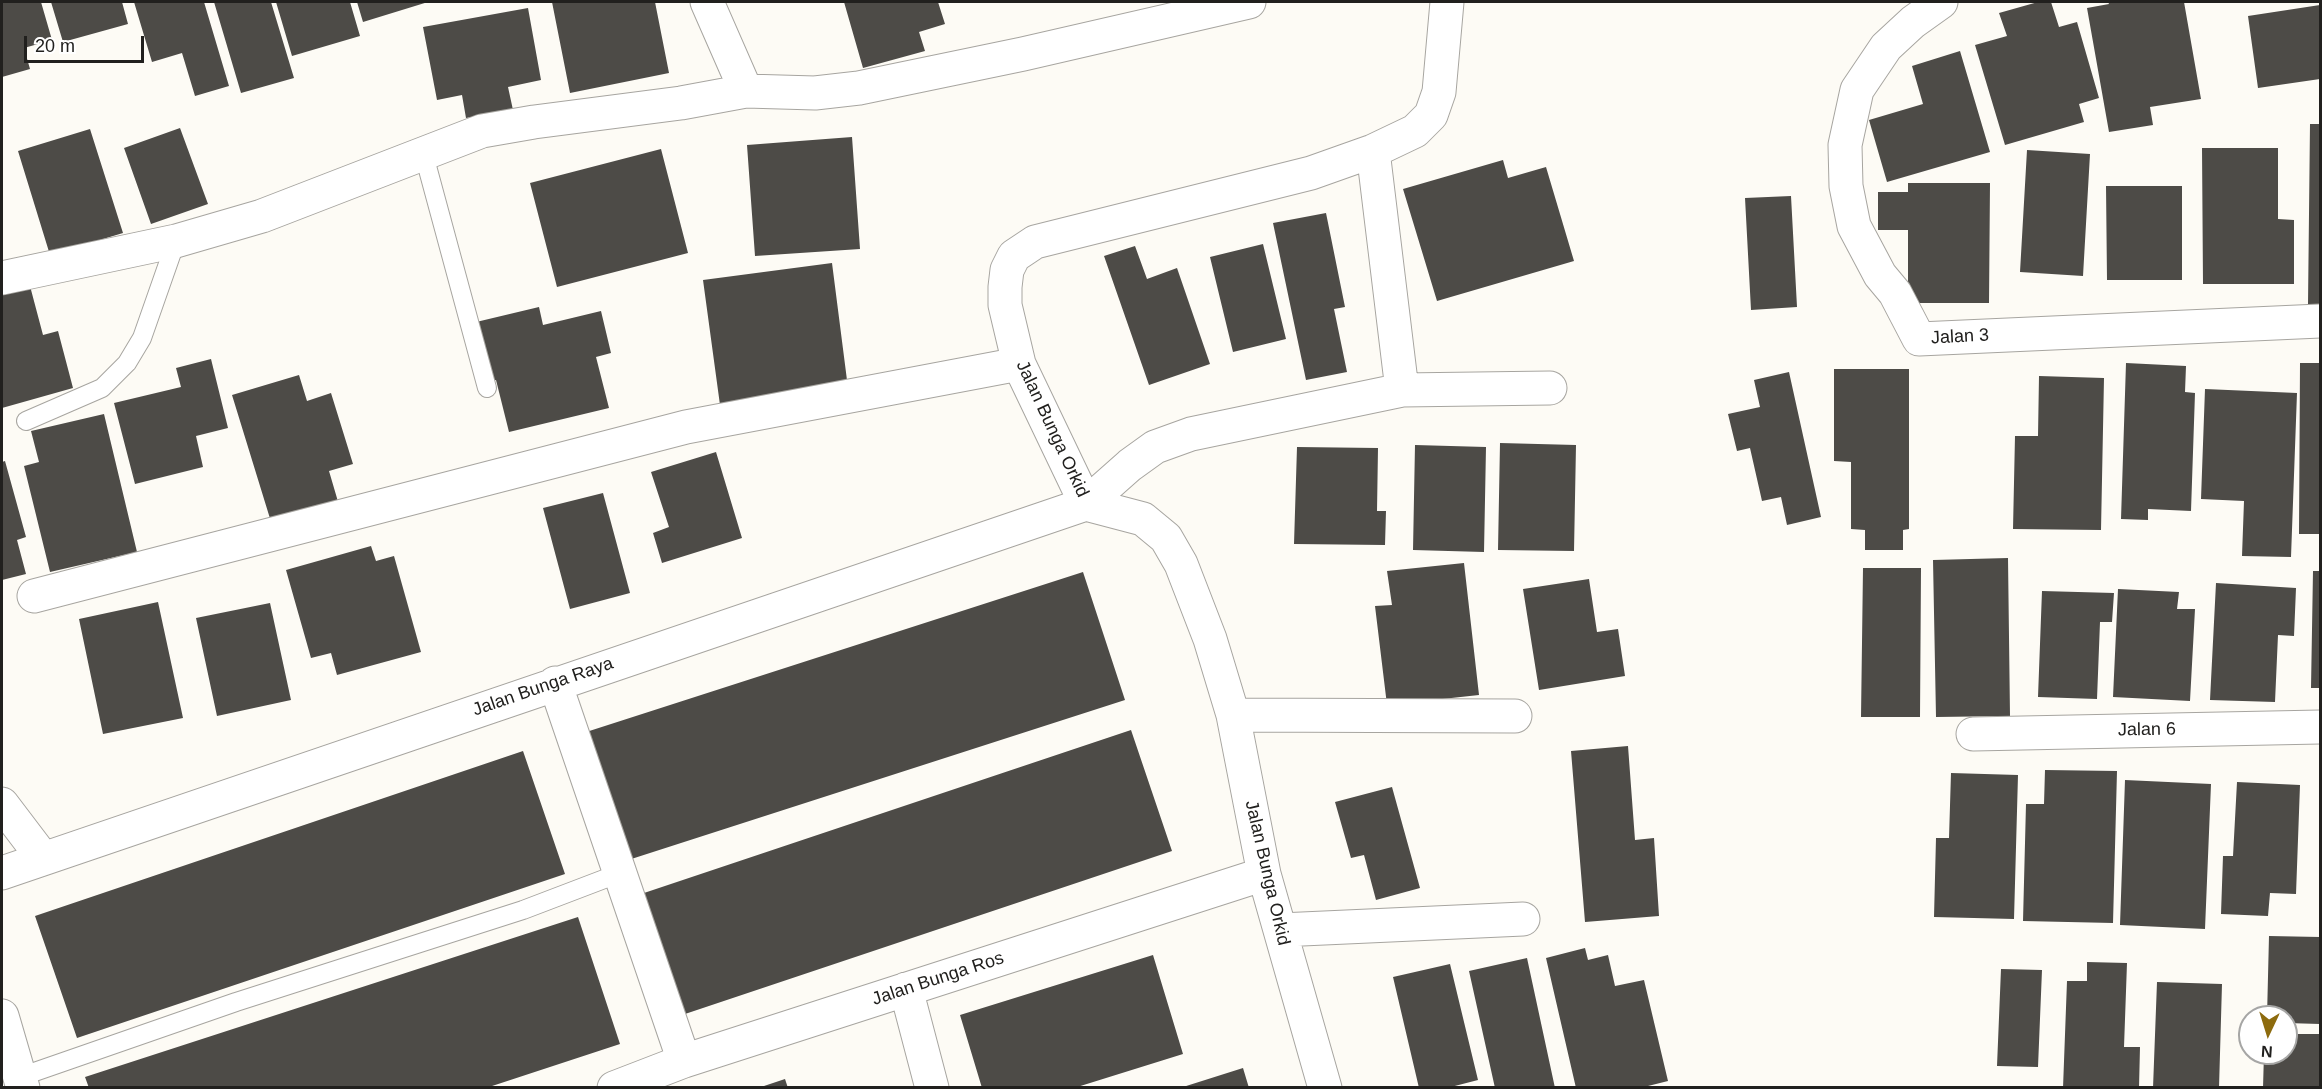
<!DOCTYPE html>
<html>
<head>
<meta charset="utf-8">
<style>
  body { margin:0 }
  #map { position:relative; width:2322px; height:1089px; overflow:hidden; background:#fdfbf5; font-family:Arial,sans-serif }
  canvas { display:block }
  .frame { position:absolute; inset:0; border:3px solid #21201e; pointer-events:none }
  .north { position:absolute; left:2238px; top:1005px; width:60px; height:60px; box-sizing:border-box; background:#fff; border:2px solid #a6a6a5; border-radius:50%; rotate:184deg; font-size:16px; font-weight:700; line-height:24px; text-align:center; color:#21201e }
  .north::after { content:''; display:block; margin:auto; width:21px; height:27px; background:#8d6b0e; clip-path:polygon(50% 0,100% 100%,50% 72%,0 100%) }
  .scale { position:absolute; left:24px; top:36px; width:120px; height:27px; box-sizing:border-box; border:3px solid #21201e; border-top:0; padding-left:8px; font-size:18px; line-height:21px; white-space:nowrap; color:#21201e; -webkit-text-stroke:4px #fff; paint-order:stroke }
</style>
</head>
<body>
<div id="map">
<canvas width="2322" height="1089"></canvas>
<div class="frame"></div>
<div class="north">N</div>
<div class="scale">20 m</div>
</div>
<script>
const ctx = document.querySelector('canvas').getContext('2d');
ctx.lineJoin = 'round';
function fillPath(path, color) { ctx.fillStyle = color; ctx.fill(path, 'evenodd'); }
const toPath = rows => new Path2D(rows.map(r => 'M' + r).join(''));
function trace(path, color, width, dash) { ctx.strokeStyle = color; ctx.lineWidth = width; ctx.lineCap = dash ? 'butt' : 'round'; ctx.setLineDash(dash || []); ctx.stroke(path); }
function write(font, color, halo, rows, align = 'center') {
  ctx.font = font + ' Arial,sans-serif'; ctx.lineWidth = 6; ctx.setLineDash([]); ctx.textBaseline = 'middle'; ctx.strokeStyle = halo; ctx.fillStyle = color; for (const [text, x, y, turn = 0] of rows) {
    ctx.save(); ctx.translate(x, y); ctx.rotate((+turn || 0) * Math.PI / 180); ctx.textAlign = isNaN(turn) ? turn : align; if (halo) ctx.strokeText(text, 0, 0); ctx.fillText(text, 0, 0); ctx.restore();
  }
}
fillPath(toPath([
  [2,2,41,2,52,40,24,48,30,69,2,77],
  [51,2,122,2,128,24,63,42],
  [134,2,204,2,229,86,195,96,182,53,152,62],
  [214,2,271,2,294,78,241,93],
  [276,2,350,2,360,36,292,56],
  [357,2,428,2,363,22],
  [552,2,655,2,669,73,570,93],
  [844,2,938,2,945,24,919,32,925,51,863,68],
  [2038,2,2051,2,2059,27,2077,22,2099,98,2079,104,2084,122,2005,145,1975,45,2007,36,1999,13],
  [2108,2,2184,2,2201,99,2150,107,2153,125,2109,132,2087,8,2109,4],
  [2320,5,2320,79,2258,88,2248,16],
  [528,8,541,80,508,87,513,110,466,118,462,95,437,100,423,27],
  [1960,51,1990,152,1887,182,1869,120,1923,104,1912,66],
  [2310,124,2320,124,2320,304,2308,304],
  [180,128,208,204,151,224,124,148],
  [90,129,123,233,50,255,18,151],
  [852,137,860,249,755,256,747,145],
  [2202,148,2278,148,2278,219,2294,220,2294,284,2203,284],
  [661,149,688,253,557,287,530,183],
  [2027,150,2090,154,2083,276,2020,272],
  [1503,160,1508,178,1546,167,1574,261,1437,301,1403,189],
  [1908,183,1990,183,1989,303,1908,303,1908,230,1878,230,1878,192,1908,192],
  [2106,186,2182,186,2182,280,2107,280],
  [1791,196,1797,307,1751,310,1745,198],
  [1326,213,1345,307,1334,309,1347,372,1306,380,1273,223],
  [1263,244,1286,339,1233,352,1210,257],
  [1135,246,1147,279,1177,268,1210,364,1149,385,1104,256],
  [832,263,848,388,720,405,703,280],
  [30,286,43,335,58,331,73,388,2,408,2,294],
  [539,307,543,325,601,311,611,353,596,357,609,408,509,432,496,380,487,382,472,323],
  [211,359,228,428,196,436,203,467,135,484,114,403,181,387,176,368],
  [2126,363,2186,366,2185,392,2195,393,2191,511,2148,509,2148,520,2121,519],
  [2300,363,2320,363,2320,534,2299,534],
  [1834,369,1909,369,1909,529,1903,530,1903,550,1865,550,1865,530,1851,529,1851,462,1834,461],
  [1789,372,1821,517,1787,525,1781,497,1762,501,1750,448,1737,451,1728,414,1760,407,1754,380],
  [299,375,307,401,331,393,353,464,329,471,339,505,272,525,232,395],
  [2039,376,2104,378,2101,530,2013,529,2015,436,2038,436],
  [2205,389,2297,393,2291,557,2242,556,2244,501,2201,499],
  [104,414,137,552,50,572,24,466,39,462,31,431],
  [1500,443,1576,445,1574,551,1498,550],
  [1415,445,1486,447,1484,552,1413,550],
  [1297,447,1378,448,1377,511,1386,511,1385,545,1294,544],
  [716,452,742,538,662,563,653,533,669,527,651,472],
  [5,461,26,537,17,540,26,574,2,580,2,462],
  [603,493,630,593,570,609,543,508],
  [371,546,376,561,394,556,421,652,337,675,331,653,311,658,286,570],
  [2008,558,2010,716,1936,717,1933,560],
  [1464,563,1479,695,1387,705,1375,606,1392,605,1387,571],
  [1863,568,1921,568,1920,717,1861,717],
  [2313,571,2320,571,2320,688,2311,688],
  [1083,572,1125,700,622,862,580,734],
  [1589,579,1597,632,1618,629,1625,676,1539,690,1523,589],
  [2216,583,2296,588,2294,636,2278,635,2275,702,2210,700],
  [2118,589,2179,592,2177,609,2195,609,2190,701,2113,697],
  [2042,591,2114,593,2112,622,2100,622,2097,699,2038,697],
  [158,602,183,718,103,734,79,619],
  [270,603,291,700,217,716,196,618],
  [1131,730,1172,851,685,1014,644,893],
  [1628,746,1635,840,1654,838,1659,916,1585,922,1571,751],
  [523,751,565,874,77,1038,35,916],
  [2045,770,2117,771,2113,923,2023,921,2026,804,2044,804],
  [1951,773,2018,775,2014,919,1934,917,1936,838,1949,838],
  [2125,780,2211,784,2205,929,2120,925],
  [2237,782,2300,785,2296,894,2270,893,2268,916,2221,914,2223,856,2233,856],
  [1392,787,1420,888,1376,900,1364,855,1351,858,1335,802],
  [578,917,620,1044,486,1088,89,1088,85,1077],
  [2269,936,2320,937,2320,1024,2286,1023,2286,1017,2267,1017],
  [1585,948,1588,960,1608,955,1615,986,1644,980,1668,1081,1640,1088,1576,1088,1546,958],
  [1153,955,1183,1054,1074,1088,982,1088,960,1015],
  [1527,958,1555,1088,1495,1088,1469,971],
  [2087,962,2127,963,2124,1047,2140,1047,2139,1088,2063,1088,2067,981,2087,981],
  [1450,964,1478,1080,1447,1088,1419,1088,1393,977],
  [2001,969,2042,970,2038,1067,1997,1066],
  [2157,982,2222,984,2219,1088,2153,1088],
  [2286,1034,2320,1034,2320,1088,2263,1088,2264,1053,2286,1053],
  [1243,1068,1249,1088,1183,1088,1183,1087],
  [785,1079,788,1088,762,1088,761,1087]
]), '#4d4b47');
const service = toPath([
  [424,155,487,388],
  [26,421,102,388,127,363,142,338,176,241],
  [20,1077,236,1002,523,910,620,873]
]);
const minor = toPath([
  [707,2,746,91],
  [1941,2,1913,22,1886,47,1857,90,1845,145,1846,186,1854,226,1880,275,1895,293,1919,339,2320,321],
  [1373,151,1402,390],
  [2,278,176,241,262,216,482,131,534,122,681,103,746,91,815,93,859,88,1023,54,1249,2],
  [34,596,686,427,1019,364],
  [555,683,684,1061],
  [1233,715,1515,716],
  [1973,734,2320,727],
  [2,804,43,858],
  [2,873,1086,504,1130,465,1155,447,1191,434,1402,390,1550,388],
  [1280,930,1523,919],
  [906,989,932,1088],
  [2,1016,23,1088],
  [614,1088,684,1061,1264,874],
  [1325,1088,1264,874,1233,715,1210,639,1181,564,1166,538,1143,519,1086,504,1019,364,1005,305,1005,287,1007,270,1014,256,1035,242,1311,173,1373,151,1415,131,1431,115,1439,92,1447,2]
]);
trace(service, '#a7a5a0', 20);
trace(minor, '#a7a5a0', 35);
trace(service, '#fff', 18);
trace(minor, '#fff', 33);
write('18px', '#21201e', '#fff', [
  ["Jalan 3",1960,337,-3],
  ["Jalan Bunga Orkid",1052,429,65],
  ["Jalan Bunga Raya",543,687,-19],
  ["Jalan 6",2147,730,-1],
  ["Jalan Bunga Orkid",1267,873,77],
  ["Jalan Bunga Ros",938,979,-18]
]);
</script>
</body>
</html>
